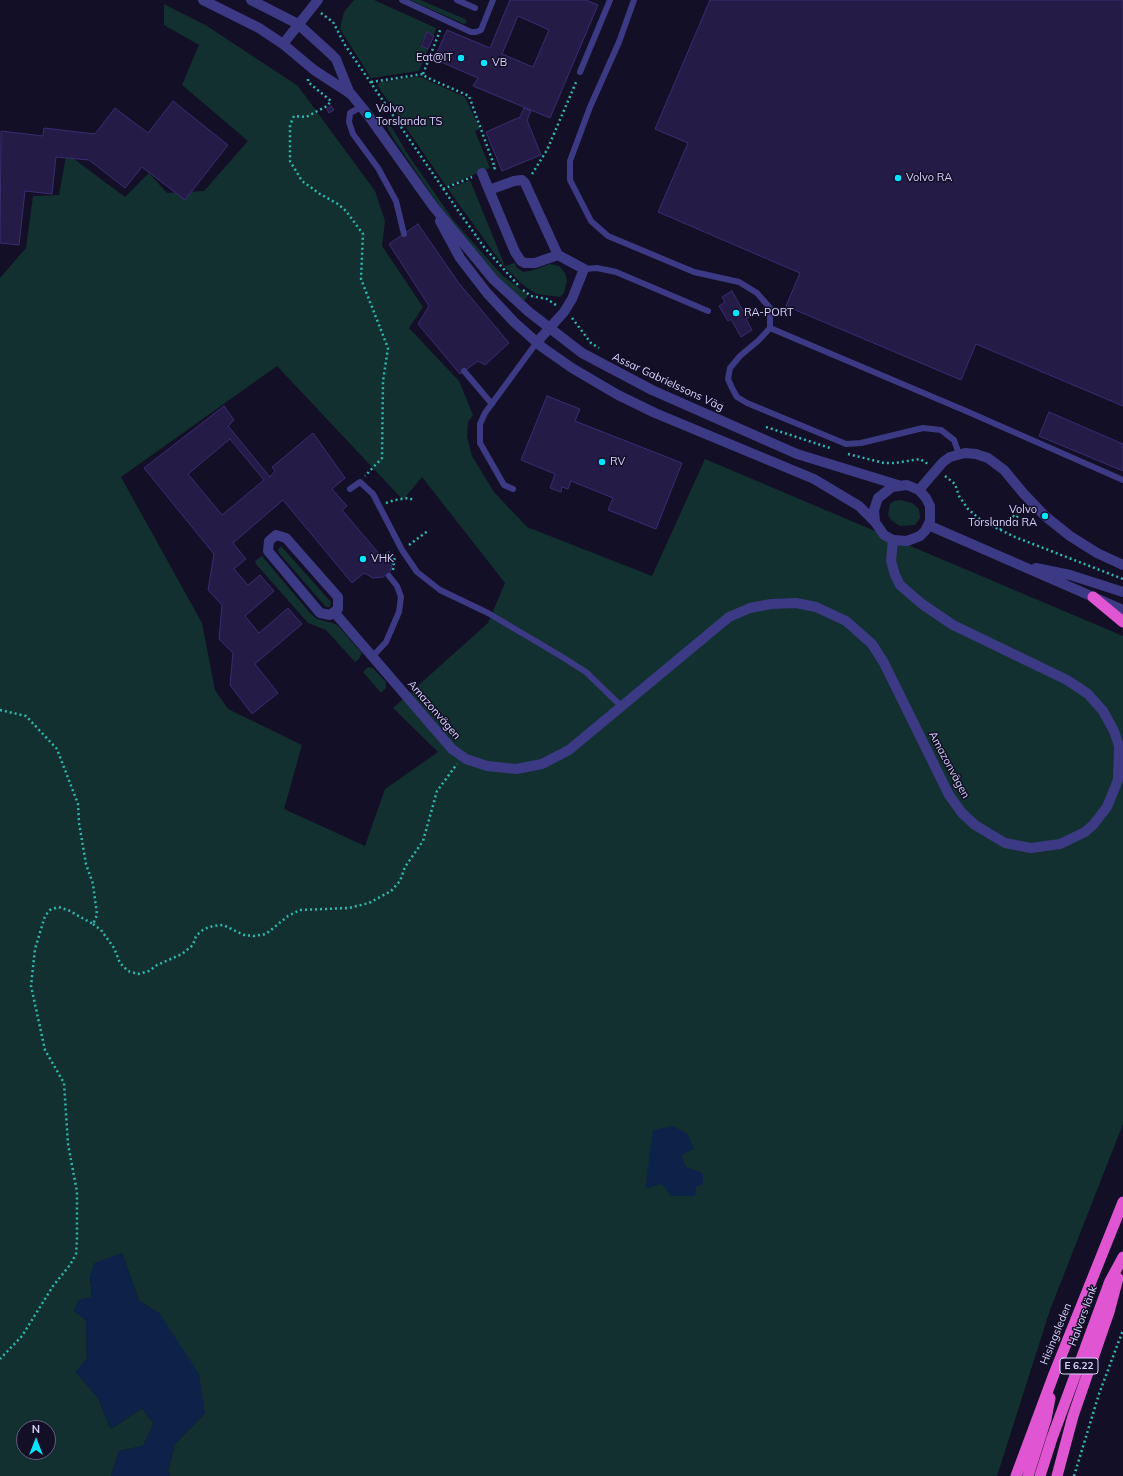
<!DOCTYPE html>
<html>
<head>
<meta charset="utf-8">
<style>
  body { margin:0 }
  #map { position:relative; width:1123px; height:1476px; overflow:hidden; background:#130f26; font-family:Mulish,sans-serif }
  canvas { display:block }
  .north { position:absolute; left:16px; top:1420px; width:40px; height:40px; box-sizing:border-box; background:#130f26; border:1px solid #625e7d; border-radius:50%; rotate:0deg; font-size:11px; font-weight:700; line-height:16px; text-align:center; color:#d9d4ff }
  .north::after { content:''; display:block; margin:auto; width:14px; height:18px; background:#00e5ff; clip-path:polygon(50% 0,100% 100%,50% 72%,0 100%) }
</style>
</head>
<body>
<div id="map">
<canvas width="1123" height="1476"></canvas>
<div class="north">N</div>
</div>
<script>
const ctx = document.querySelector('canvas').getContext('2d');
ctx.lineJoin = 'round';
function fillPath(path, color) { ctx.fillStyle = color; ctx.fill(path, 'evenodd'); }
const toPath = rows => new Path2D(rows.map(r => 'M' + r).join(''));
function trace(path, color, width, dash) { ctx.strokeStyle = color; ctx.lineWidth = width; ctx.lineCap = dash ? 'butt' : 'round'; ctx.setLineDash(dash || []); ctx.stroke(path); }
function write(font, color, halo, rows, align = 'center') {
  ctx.font = font + ' Mulish,sans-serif'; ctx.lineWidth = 3; ctx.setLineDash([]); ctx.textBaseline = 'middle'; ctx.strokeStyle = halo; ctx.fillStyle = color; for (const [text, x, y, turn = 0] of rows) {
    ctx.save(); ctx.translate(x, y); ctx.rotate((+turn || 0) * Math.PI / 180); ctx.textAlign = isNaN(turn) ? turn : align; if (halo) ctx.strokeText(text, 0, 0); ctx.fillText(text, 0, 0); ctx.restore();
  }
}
fillPath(toPath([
  [354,0,374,0,436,28,434,35,427,32,420,45,428,50,419,71,371,78,340,29,344,12],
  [410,0,420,0,465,19,467,22,464,24],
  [164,4,207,26,298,86,375,191,385,221,382,246,423,307,409,328,459,381,473,415,468,422,467,437,472,456,494,492,527,527,652,576,705,459,1123,636,1123,1124,1050,1310,997,1476,170,1476,168,1470,175,1444,205,1413,160,1314,139,1301,122,1253,90,1276,92,1297,74,1311,86,1320,87,1358,76,1372,98,1398,111,1429,142,1408,154,1424,143,1446,119,1451,111,1476,0,1476,0,278,26,248,33,196,59,195,66,156,74,159,125,197,149,173,167,193,204,191,248,141,182,85,199,45,164,25],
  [277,366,403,500,422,477,505,583,488,623,393,708,438,752,385,789,365,846,284,809,302,745,228,709,215,690,202,623,121,477],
  [688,1134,681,1155,695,1196,671,1196,662,1183,647,1188,646,1182],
  [24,1428,48,1428,48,1452,24,1452],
  [412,77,420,77,465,97,480,129,475,131,490,168,446,186,377,85,380,82],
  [388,121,407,153,454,221,502,275,528,295,524,302,485,264,451,223,393,138,385,123],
  [470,180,505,266,515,263,516,267,523,272,534,270,550,264,559,266,565,273,567,280,564,293,560,297,537,294,530,290,522,284,502,264,448,189],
  [900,500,912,503,919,509,920,518,915,525,900,526,891,520,888,515,890,504,894,501],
  [281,546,331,602,330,607,326,607,279,553,278,550],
  [262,556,311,614,317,619,336,624,340,628,362,653,359,659,355,662,326,630,308,623,256,564,255,561],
  [368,667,373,668,386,682,386,688,381,693,363,672]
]), '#12302f');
fillPath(toPath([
  [673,1126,688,1134,694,1149,681,1155,686,1167,703,1173,703,1184,696,1187,695,1196,671,1196,662,1184,647,1188,646,1182,653,1130],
  [122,1253,139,1301,160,1314,199,1374,205,1413,175,1444,168,1470,170,1476,111,1476,119,1451,143,1446,154,1424,142,1408,111,1429,98,1398,76,1372,87,1358,86,1320,74,1311,78,1300,92,1297,90,1276,94,1263]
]), '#0c2248');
const building = toPath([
  [510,0,586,0,598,5,550,118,473,86,478,78,434,59,447,30,490,48,510,0],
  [518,16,549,30,533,67,502,54,518,16],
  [710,0,1123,0,1123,406,976,344,961,380,786,306,800,273,658,212,688,143,655,129,710,0],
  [427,32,434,36,428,49,421,46,427,32],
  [173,101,228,145,185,200,142,167,125,188,89,160,56,157,52,194,25,191,19,245,0,243,1,131,43,136,44,128,95,134,115,108,148,133,173,101],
  [331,106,334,110,329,113,327,109,331,106],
  [524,108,531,111,527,120,541,155,502,171,486,132,520,117,524,108],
  [418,224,458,282,509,343,485,365,478,361,460,374,418,324,429,306,389,244,418,224],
  [732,291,743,311,747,308,751,316,746,319,752,330,741,337,731,319,728,321,719,306,725,302,722,297,732,291],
  [547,396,580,409,575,421,682,463,656,529,608,510,613,498,571,481,568,489,562,487,561,492,550,488,555,474,521,460,547,396],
  [224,406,234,420,228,426,270,477,275,471,272,467,313,433,345,478,332,489,347,506,342,510,381,556,389,551,393,562,390,572,383,577,373,578,364,573,352,583,283,500,233,543,246,559,234,569,248,585,260,575,274,591,245,616,259,633,288,608,302,624,255,664,278,693,252,714,230,685,233,653,219,639,222,605,208,590,214,554,144,468,224,406],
  [230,439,264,480,222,515,188,474,230,439],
  [1049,412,1123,444,1123,471,1039,436,1049,412]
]);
fillPath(building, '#241b47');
trace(building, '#3b2d73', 1);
trace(toPath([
  [321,13,333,22,345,45,457,209,484,247,518,285],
  [423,74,441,28],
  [308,79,308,82,331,101,327,106,306,117,294,116,290,125,290,161,302,181,320,194,338,204,346,211,363,234,361,279,388,348,383,381,382,458,365,476],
  [371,82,423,74,426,77,469,96,495,168,492,169],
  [532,174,547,150,577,80],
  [443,189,472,177],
  [523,290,531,296,547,299,556,305],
  [572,318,591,343,599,348],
  [766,427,830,448],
  [848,454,884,463,895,463,920,459,928,464],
  [945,476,955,484,959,496,968,509,982,521,1015,537,1123,579],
  [386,503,395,500,408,498,414,500],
  [1000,530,1012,515,1016,518,1018,516],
  [409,545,429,530],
  [393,570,395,555],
  [0,710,26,716,57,749,78,804,79,823,86,864,93,884,97,915,93,924,68,910,58,907,50,910,45,916,35,949,31,986,45,1050,64,1083,68,1144,77,1192,77,1240,76,1254,70,1265,53,1286,22,1336,0,1359],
  [93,924,101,930,114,948,120,963,128,971,138,974,149,971,157,965,182,954,193,945,196,936,204,929,213,926,223,925,244,935,254,936,266,934,288,916,300,910,349,908,369,903,391,891,400,881,405,867,423,841,437,791,457,764],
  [1074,1476,1099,1394,1123,1330]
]), '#2fb8b0', 2.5, [2, 3]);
trace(toPath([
  [402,0,471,32,476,32,481,30,493,0],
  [457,0,475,8],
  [634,0,619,42,590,107,570,161,570,180,591,221,608,236,694,272,739,282,757,293,770,308,770,328],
  [580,72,610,0],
  [361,107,350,113,349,122,353,134,378,168,396,201,404,234],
  [584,269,597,268,616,272,708,311],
  [770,328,966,411,1123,480],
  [770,328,759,340,740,356,730,368,728,379,732,388,737,397,747,403,846,444,861,443,923,428,941,430,954,440,959,454],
  [464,371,492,404],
  [350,489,360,482,373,494,402,550,417,572,440,590,488,613,559,655,586,672,622,707],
  [513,489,504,485,480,443,480,424,485,413,537,342],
  [372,657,386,642,399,612,401,597,397,586,389,576]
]), '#3d3a85', 6);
trace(toPath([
  [283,44,318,0],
  [482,173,489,190,515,252,521,261,525,263,535,263,558,255,525,183,522,180,514,181,489,190],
  [537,342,564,312,572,299,584,269,558,255],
  [919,490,943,462,950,457,965,453,976,454,988,458,1004,470,1024,494,1045,516,1070,536,1097,553,1123,565],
  [276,535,286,538,338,597,338,609,330,615,320,613,268,551,269,541,276,535],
  [334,612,452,749,466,759,487,766,516,769,542,764,569,750,729,617,750,608,771,604,796,603,816,607,846,621,872,644,884,663,949,795,962,813,975,825,1005,843,1031,848,1060,844,1085,832,1093,825,1107,807,1118,780,1119,746,1114,731,1103,711,1088,694,1067,680,953,625,922,604,900,585,895,575,891,561,893,540]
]), '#3d3a85', 10);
trace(toPath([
  [203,0,259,28,283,44,314,70,351,94,368,115,433,206,493,279,529,312,582,353,652,390,797,454,898,485],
  [251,0,298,24,331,54,336,59,350,94],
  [440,221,460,258,487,293,514,322,542,347,572,368,618,395,655,413,814,479,859,506,875,522,884,535,893,540,907,541,920,536,925,531,930,521,930,506,926,498,919,490,907,485,892,487,878,498,874,510,875,522],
  [928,525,1123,610],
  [1036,568,1070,575,1123,592]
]), '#3d3a85', 10);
trace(toPath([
  [1093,597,1123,622],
  [1016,1476,1054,1374,1123,1202],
  [1028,1476,1046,1419,1050,1398],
  [1040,1476,1052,1438,1110,1281,1123,1257],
  [1057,1476,1073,1416,1109,1312,1118,1278]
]), '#e055d1', 11);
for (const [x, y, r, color] of [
  [461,58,4,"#00e5ff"],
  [484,63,4,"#00e5ff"],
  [368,115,4,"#00e5ff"],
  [898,178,4,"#00e5ff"],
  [736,313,4,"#00e5ff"],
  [602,462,4,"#00e5ff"],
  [1045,516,4,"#00e5ff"],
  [363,559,4,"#00e5ff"]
]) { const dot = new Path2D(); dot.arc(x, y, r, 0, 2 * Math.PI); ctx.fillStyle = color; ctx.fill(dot); trace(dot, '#130f26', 1.5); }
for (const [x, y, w] of [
  [1079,1366,38]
]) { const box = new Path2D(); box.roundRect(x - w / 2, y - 8, w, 16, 3); ctx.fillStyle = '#130f26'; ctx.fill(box); trace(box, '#d9d4ff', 1); }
write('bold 10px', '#d9d4ff', null, [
  ["E 6.22",1079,1366]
]);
write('11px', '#d9d4ff', '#130f26', [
  ["Eat@IT",453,58,"right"],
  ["VB",492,63],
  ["Volvo",376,109],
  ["Torslanda TS",376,122],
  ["Volvo RA",906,178],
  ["RA-PORT",744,313],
  ["RV",610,462],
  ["Volvo",1037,510,"right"],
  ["Torslanda RA",1037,523,"right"],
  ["VHK",371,559]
], 'left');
write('11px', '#d9d4ff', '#130f26', [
  ["Assar Gabrielssons Väg",668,382,25],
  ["Amazonvägen",434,710,49],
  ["Amazonvägen",949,765,62],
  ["Halvors länk",1083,1316,-70],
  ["Hisingsleden",1056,1334,-68]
]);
</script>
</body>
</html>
